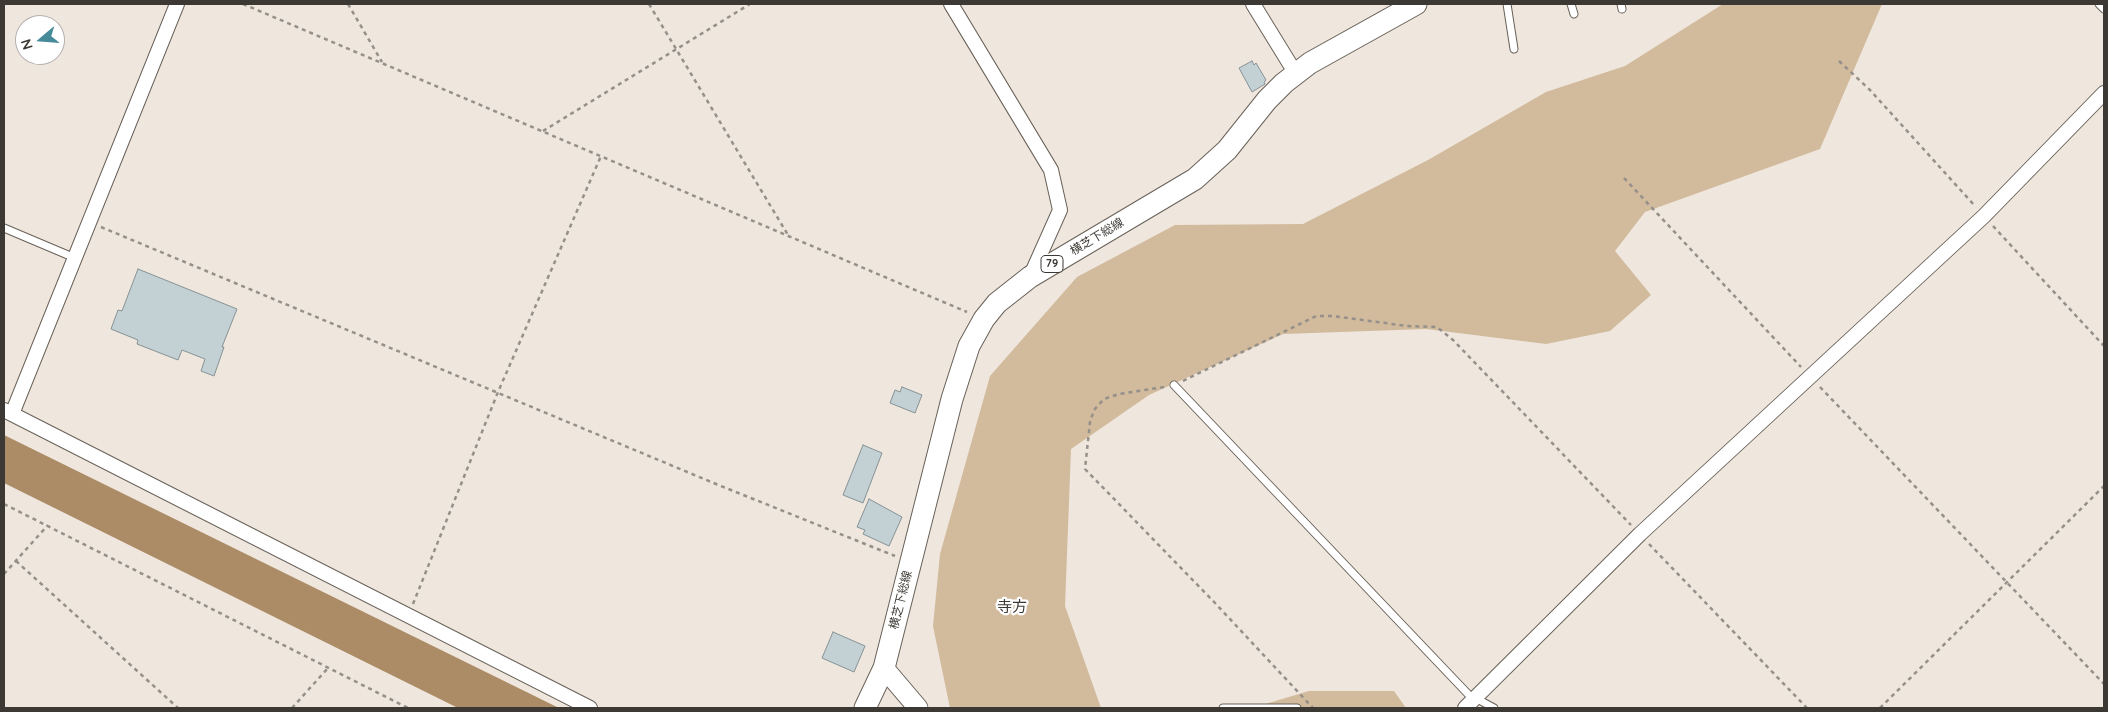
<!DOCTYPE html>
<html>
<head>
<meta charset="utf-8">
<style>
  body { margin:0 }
  #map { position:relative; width:2108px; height:712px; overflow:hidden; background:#efe6dd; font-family:Quicksand,sans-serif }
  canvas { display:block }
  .frame { position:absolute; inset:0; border:5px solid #3c3935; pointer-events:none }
  .north { position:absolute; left:15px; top:15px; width:50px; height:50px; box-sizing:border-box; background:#fff; border:1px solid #b1b0ae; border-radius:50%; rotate:252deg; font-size:14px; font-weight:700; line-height:20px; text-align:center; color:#3c3935 }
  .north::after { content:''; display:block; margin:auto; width:18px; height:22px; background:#478a9a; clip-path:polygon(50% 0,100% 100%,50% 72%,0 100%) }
</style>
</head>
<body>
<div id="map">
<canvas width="2108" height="712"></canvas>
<div class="frame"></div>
<div class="north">N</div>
</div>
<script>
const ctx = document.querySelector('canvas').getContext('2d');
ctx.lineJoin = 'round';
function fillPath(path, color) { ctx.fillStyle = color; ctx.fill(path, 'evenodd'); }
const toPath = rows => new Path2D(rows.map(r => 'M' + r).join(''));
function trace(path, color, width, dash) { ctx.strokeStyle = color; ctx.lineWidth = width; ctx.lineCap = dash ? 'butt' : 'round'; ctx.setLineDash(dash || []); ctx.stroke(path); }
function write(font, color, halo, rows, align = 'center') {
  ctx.font = font + ' Quicksand,"Noto Sans JP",sans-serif'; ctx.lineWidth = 4.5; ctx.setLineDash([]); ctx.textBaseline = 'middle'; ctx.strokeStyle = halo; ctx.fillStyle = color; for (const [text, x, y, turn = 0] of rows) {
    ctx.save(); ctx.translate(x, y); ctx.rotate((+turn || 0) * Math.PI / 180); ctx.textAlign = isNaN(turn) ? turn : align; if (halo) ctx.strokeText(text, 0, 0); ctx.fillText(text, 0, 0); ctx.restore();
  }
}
fillPath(toPath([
  [1723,4,1882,4,1820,149,1645,212,1615,251,1651,295,1610,331,1546,344,1426,329,1283,334,1149,395,1071,449,1065,606,1101,708,950,708,933,626,940,554,990,376,1077,277,1175,225,1303,224,1428,160,1546,92,1625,66],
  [1309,691,1394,691,1406,708,1252,708]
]), '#d2ba9c');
fillPath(toPath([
  [4,435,559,708,458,708,4,483]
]), '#ac8c66');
const building = toPath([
  [1252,61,1254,65,1256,63,1266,80,1264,82,1265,84,1252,92,1239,68,1252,61],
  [138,269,237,309,222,347,224,347,214,376,201,371,205,359,182,350,178,360,137,344,138,340,111,329,118,310,122,311,138,269],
  [902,387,922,395,915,413,890,403,895,390,900,392,902,387],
  [863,445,882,453,863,503,843,495,863,445],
  [869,499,902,517,889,546,863,534,865,530,857,527,869,499],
  [833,632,865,646,854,672,822,658,833,632]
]);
fillPath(building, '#c3d1d5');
trace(building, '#859295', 1);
const lane = toPath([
  [1507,4,1514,49],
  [1571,4,1574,14],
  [1621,4,1622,9],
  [2099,4,2104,9],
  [4,228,75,258],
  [1174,385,1468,694,1494,708],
  [1223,708,1297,708]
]);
const street = toPath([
  [951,4,1051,170,1060,210,1031,275],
  [1253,4,1296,74],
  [4,410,590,708],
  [12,414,177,4],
  [1465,708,1640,534,1984,216,2104,93]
]);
const secondary = toPath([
  [884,668,918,708]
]);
const primary = toPath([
  [865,708,884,668,952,399,969,346,984,319,997,303,1030,277,1195,179,1227,150,1267,100,1284,83,1310,63,1416,4]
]);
trace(lane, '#686159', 9);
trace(street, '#686159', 16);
trace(secondary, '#686159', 21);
trace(primary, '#686159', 23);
trace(toPath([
  [243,4,967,312],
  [348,4,382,62],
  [649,4,788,235],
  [1839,61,1870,90,1975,206],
  [543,131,750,4],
  [1624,178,1801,367],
  [1993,226,2104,346],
  [101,227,716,484,895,556],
  [1183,381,1316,316,1333,316,1407,326,1437,327,1453,340,1631,525],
  [1164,387,1119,394,1104,399,1094,410,1090,422,1085,469,1215,603,1313,708],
  [1820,387,2104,684],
  [4,504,408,708],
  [1649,544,1807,708],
  [16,561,178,708],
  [4,574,48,525],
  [413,604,498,392,601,156],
  [292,708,328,668],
  [1880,708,2104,486]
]), '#96908a', 2.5, [4, 4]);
trace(lane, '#fff', 7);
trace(street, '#fff', 14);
trace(secondary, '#fff', 19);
trace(primary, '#fff', 21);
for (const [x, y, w] of [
  [1052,264,22]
]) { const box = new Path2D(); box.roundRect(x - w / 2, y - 8.5, w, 17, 4); ctx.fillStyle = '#fff'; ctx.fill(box); trace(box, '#3c3935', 1); }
write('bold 11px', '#3c3935', null, [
  ["79",1052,264]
]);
write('12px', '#3c3935', '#fff', [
  ["横芝下総線",1097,237,-31],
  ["横芝下総線",901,600,-76]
]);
write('15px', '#3c3935', '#fff', [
  ["寺方",1012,607]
]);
</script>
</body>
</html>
